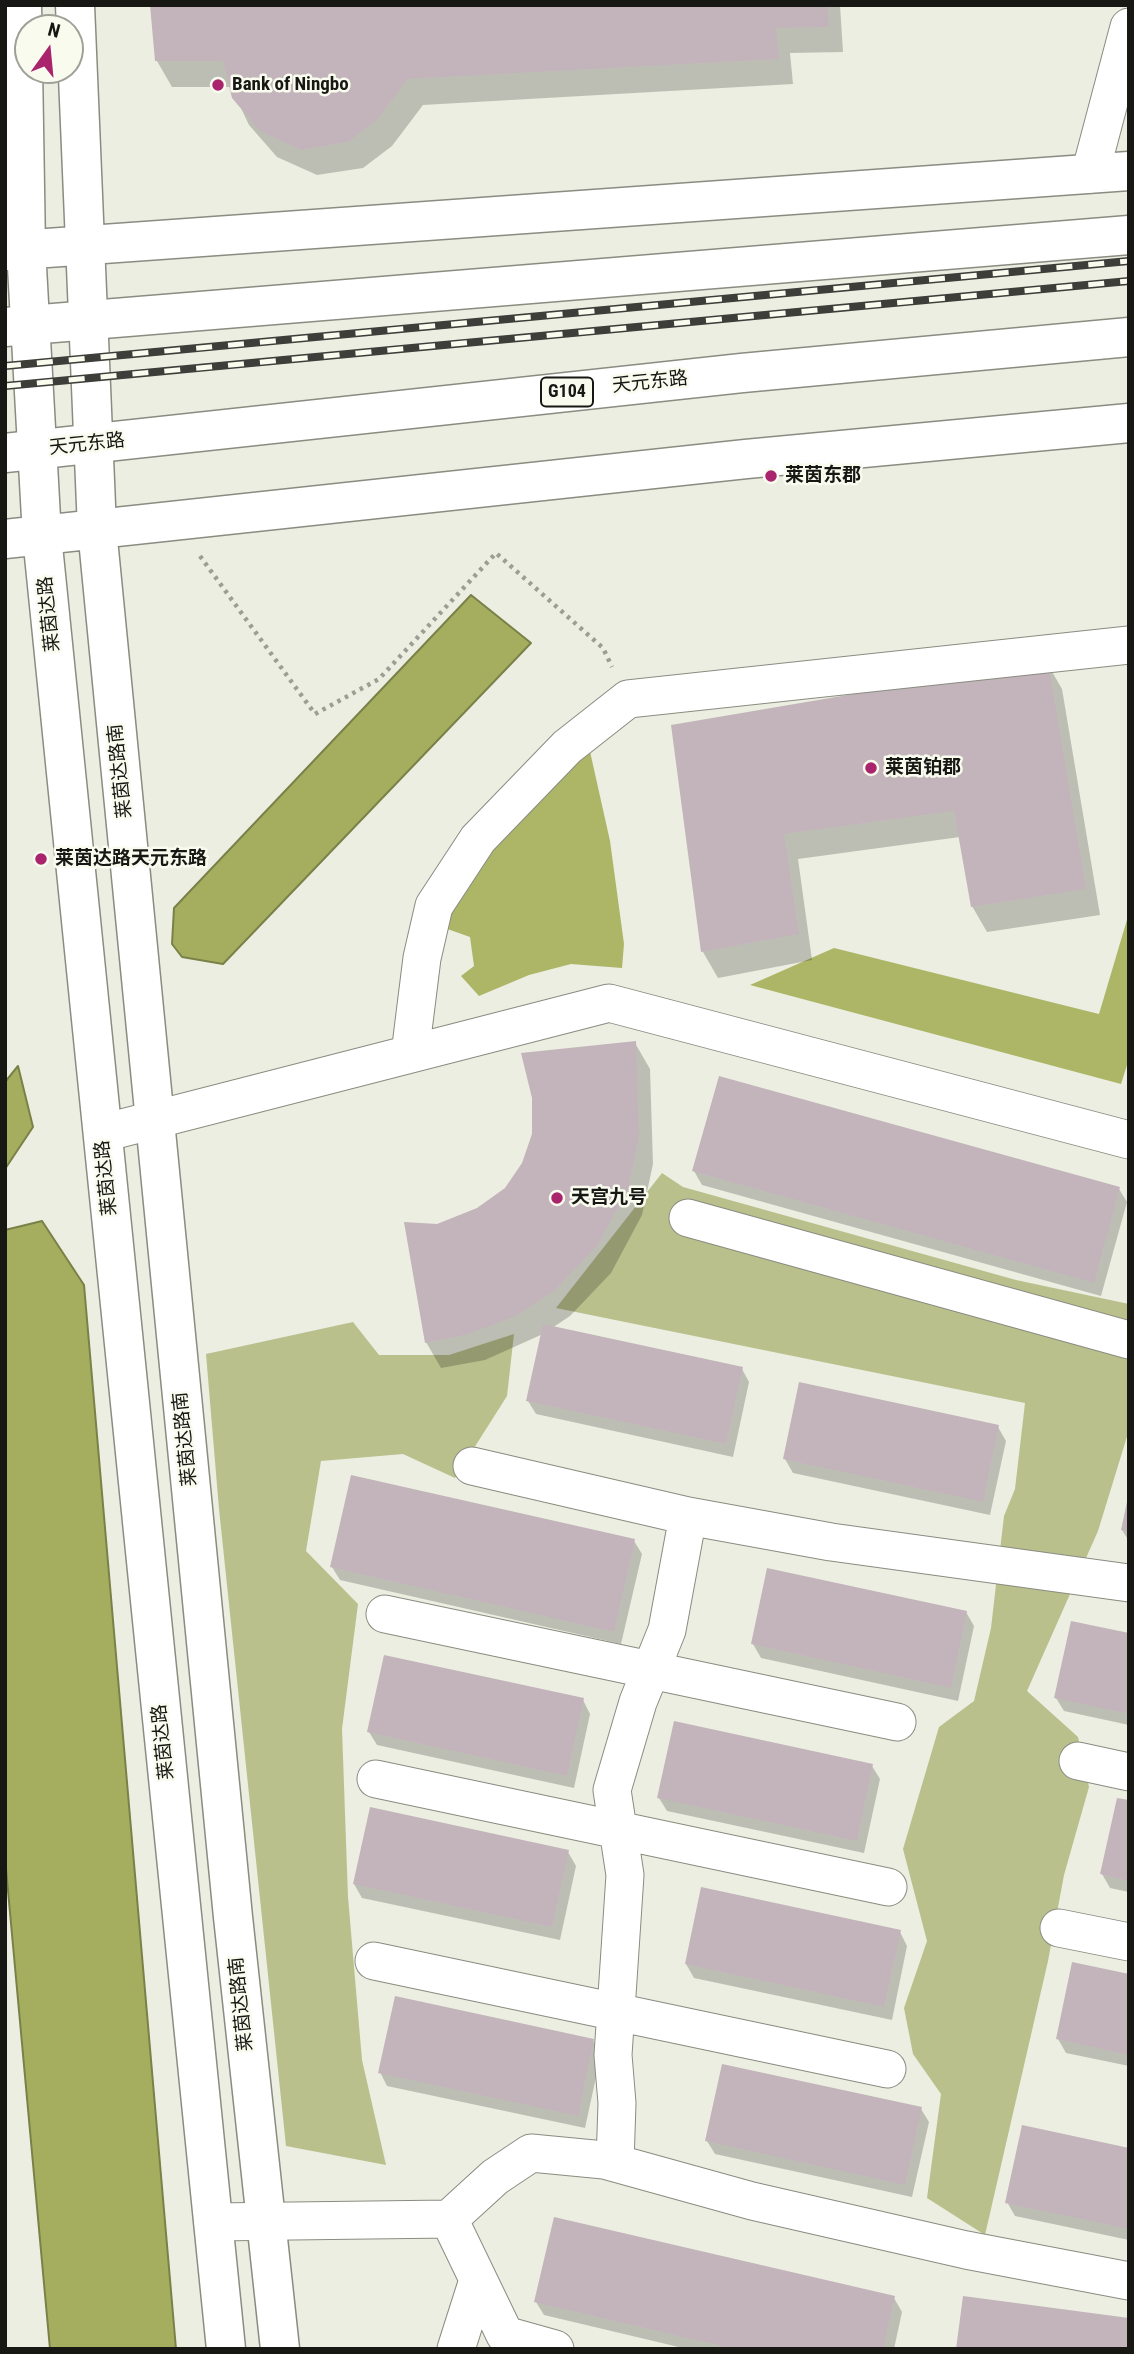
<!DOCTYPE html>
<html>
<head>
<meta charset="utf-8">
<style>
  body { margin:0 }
  #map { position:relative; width:1134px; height:2354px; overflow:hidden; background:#eceee1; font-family:"Roboto Condensed",sans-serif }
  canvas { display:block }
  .frame { position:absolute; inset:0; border:7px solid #171814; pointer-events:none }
  .north { position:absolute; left:14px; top:14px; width:70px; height:70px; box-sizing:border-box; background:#f9fbef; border:2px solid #9fa097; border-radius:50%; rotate:15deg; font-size:19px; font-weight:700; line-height:28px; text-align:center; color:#171814 }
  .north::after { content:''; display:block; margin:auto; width:24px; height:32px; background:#a9246d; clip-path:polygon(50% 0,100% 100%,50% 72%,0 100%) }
</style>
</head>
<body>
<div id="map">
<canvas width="1134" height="2354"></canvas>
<div class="frame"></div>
<div class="north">N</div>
</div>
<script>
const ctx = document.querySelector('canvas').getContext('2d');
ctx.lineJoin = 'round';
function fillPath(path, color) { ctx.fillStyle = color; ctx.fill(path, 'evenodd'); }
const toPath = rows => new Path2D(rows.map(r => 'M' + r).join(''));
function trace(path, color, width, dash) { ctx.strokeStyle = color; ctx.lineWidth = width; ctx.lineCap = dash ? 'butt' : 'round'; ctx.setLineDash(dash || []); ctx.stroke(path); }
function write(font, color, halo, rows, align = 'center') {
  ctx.font = font + ' "Roboto Condensed","Noto Sans SC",sans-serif'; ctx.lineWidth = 5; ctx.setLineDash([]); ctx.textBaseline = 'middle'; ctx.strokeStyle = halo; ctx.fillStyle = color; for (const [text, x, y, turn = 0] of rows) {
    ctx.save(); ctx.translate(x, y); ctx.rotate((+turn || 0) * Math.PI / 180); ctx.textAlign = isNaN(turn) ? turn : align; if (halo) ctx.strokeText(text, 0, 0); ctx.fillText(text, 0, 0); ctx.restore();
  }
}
fillPath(toPath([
  [662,1173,683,1187,1016,1280,1129,1304,1129,1430,1098,1531,1027,1691,1078,1737,1089,1787,1064,1875,1048,1961,985,2235,927,2198,941,2094,913,2054,904,2008,927,1941,903,1849,939,1727,974,1701,991,1628,1004,1516,1015,1489,1025,1403,556,1308],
  [353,1322,379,1355,449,1355,514,1334,507,1396,455,1478,403,1454,321,1461,306,1551,358,1604,342,1729,348,1897,362,2060,386,2165,286,2146,219,1509,206,1354]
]), '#b9c08c');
fillPath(toPath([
  [589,747,610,841,624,944,622,968,571,964,529,975,479,996,461,976,474,966,470,937,439,926,503,832],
  [1129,913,1129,1059,1121,1084,750,985,834,948,1099,1014]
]), '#acb666');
const water = toPath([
  [471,595,531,643,223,964,182,957,172,944,174,908,471,595],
  [18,1066,33,1127,5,1169,5,1082,18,1066],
  [42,1221,84,1285,176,2349,50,2349,5,1858,5,1230,42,1221]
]);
fillPath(water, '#a5ae5f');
trace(water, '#7a8148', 2);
fillPath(toPath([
  [152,5,840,5,843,52,790,53,793,84,423,105,392,146,363,168,317,175,277,157,249,125,231,87,172,87,157,61],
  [1047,663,1062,689,1100,915,987,932,972,906,960,837,798,859,812,960,718,978,703,952,673,726],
  [635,1043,650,1069,653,1164,642,1215,611,1273,570,1316,552,1328,742,1369,749,1382,733,1457,536,1414,528,1401,543,1334,485,1360,441,1368,426,1342,438,1226,478,1210,506,1190],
  [694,1171,1119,1189,1127,1202,1101,1296,702,1185],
  [998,1427,1006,1441,990,1515,793,1473,785,1459],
  [1129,1500,1129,1541,1122,1530],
  [634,1541,642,1554,621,1644,340,1580,332,1567],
  [966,1612,974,1626,958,1701,761,1658,753,1644],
  [1129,1635,1129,1725,1064,1711,1056,1698],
  [583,1700,590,1714,574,1788,377,1745,369,1732],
  [872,1766,880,1779,864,1853,667,1811,659,1798],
  [1129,1802,1129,1892,1110,1888,1102,1874],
  [568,1852,576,1866,560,1940,362,1898,354,1884],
  [900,1932,907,1946,892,2020,694,1978,686,1964],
  [1129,1976,1129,2066,1066,2053,1058,2039],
  [593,2041,601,2054,585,2128,387,2086,380,2072],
  [921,2109,929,2122,912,2197,715,2154,707,2141],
  [1129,2150,1129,2240,1015,2216,1007,2202],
  [894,2298,902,2312,894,2349,687,2349,544,2315,536,2302]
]), '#0003');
fillPath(toPath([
  [150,5,828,5,829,27,776,28,779,59,408,79,377,120,348,142,301,150,260,131,232,98,223,61,155,61],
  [1048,661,1086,889,971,907,954,811,784,834,799,934,701,952,671,725],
  [636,1041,639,1137,628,1189,597,1246,555,1290,516,1316,469,1334,425,1343,404,1222,437,1224,477,1208,505,1188,522,1163,532,1134,532,1098,521,1053],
  [719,1076,1120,1187,1094,1283,692,1171],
  [543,1324,743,1367,726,1444,526,1401],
  [799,1382,999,1425,983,1502,783,1459],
  [351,1475,635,1539,614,1632,330,1567],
  [1128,1497,1129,1497,1129,1532,1121,1530],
  [767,1568,967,1611,951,1688,751,1644],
  [1071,1621,1129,1633,1129,1714,1054,1698],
  [384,1655,584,1698,567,1776,367,1732],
  [674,1721,873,1764,857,1841,657,1798],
  [1117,1798,1129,1800,1129,1881,1100,1874],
  [370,1807,569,1850,552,1927,353,1884],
  [701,1887,901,1930,884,2007,685,1964],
  [1072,1962,1129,1974,1129,2055,1056,2039],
  [395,1996,594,2039,578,2116,378,2073],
  [722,2064,922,2107,905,2185,705,2141],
  [1022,2125,1129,2148,1129,2229,1005,2203],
  [554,2217,895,2296,883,2349,734,2349,534,2302],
  [963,2296,1129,2318,1129,2349,956,2349]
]), '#c2b4ba');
const street = toPath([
  [1090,174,1129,27],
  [410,1054,422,958,434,906,478,839,567,747,628,699,1129,645],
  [103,1133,609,1003,1129,1140],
  [688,1218,1129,1340],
  [472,1466,688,1516],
  [385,1614,897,1722],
  [1078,1761,1129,1772],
  [376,1779,888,1887],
  [1059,1928,1129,1942],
  [374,1961,887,2069],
  [615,2163,617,2103,613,2055,625,1875,612,1790,638,1702,667,1630,688,1516,831,1542,1129,1583],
  [449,2219,495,2177,531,2153,604,2160,752,2201,966,2250,1129,2281],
  [213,2222,449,2219,505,2335,555,2349],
  [456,2349,478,2280]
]);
const secondary = toPath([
  [22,5,26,249,42,536,226,2349],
  [75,5,97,529,233,1917,280,2349],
  [5,251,1129,171],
  [5,539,746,459,1129,423]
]);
const highway = toPath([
  [5,327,1129,235],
  [5,453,742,373,1129,337]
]);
trace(street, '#8a8c81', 39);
trace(secondary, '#8a8c81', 41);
trace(highway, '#8a8c81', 41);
trace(toPath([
  [200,556,315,714,379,679,496,553,603,648,612,667]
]), '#9c9e94', 4.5, [3.5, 5]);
trace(street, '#fff', 37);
trace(secondary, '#fff', 38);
trace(highway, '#fff', 38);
const rail = toPath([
  [5,366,1129,261],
  [5,386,1129,281]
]);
trace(rail, '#3d3e39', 8);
trace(rail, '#f9fbef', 5, [16]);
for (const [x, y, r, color] of [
  [218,85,7,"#a9246d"],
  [771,476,7,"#a9246d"],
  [871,768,7,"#a9246d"],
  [41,859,7,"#a9246d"],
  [557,1198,7,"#a9246d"]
]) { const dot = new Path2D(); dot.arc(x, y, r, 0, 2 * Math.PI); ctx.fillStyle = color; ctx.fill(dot); trace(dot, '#f9fbef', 2.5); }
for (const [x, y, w] of [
  [567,392,52]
]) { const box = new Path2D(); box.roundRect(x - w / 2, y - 14.5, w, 29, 5); ctx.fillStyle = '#f9fbef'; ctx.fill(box); trace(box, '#171814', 2); }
write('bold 18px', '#171814', null, [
  ["G104",567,392]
]);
write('bold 19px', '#171814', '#f9fbef', [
  ["Bank of Ningbo",232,85],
  ["莱茵东郡",785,476],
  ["莱茵铂郡",885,768],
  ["莱茵达路天元东路",55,859],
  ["天宫九号",571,1198]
], 'left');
write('19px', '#171814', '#f9fbef', [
  ["天元东路",650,383,-6],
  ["天元东路",87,445,-6],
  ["莱茵达路",50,614,-96],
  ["莱茵达路南",121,771,-96],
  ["莱茵达路",107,1178,-96],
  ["莱茵达路南",186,1439,-96],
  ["莱茵达路",164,1742,-96],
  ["莱茵达路南",242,2004,-96]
]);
</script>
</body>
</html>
